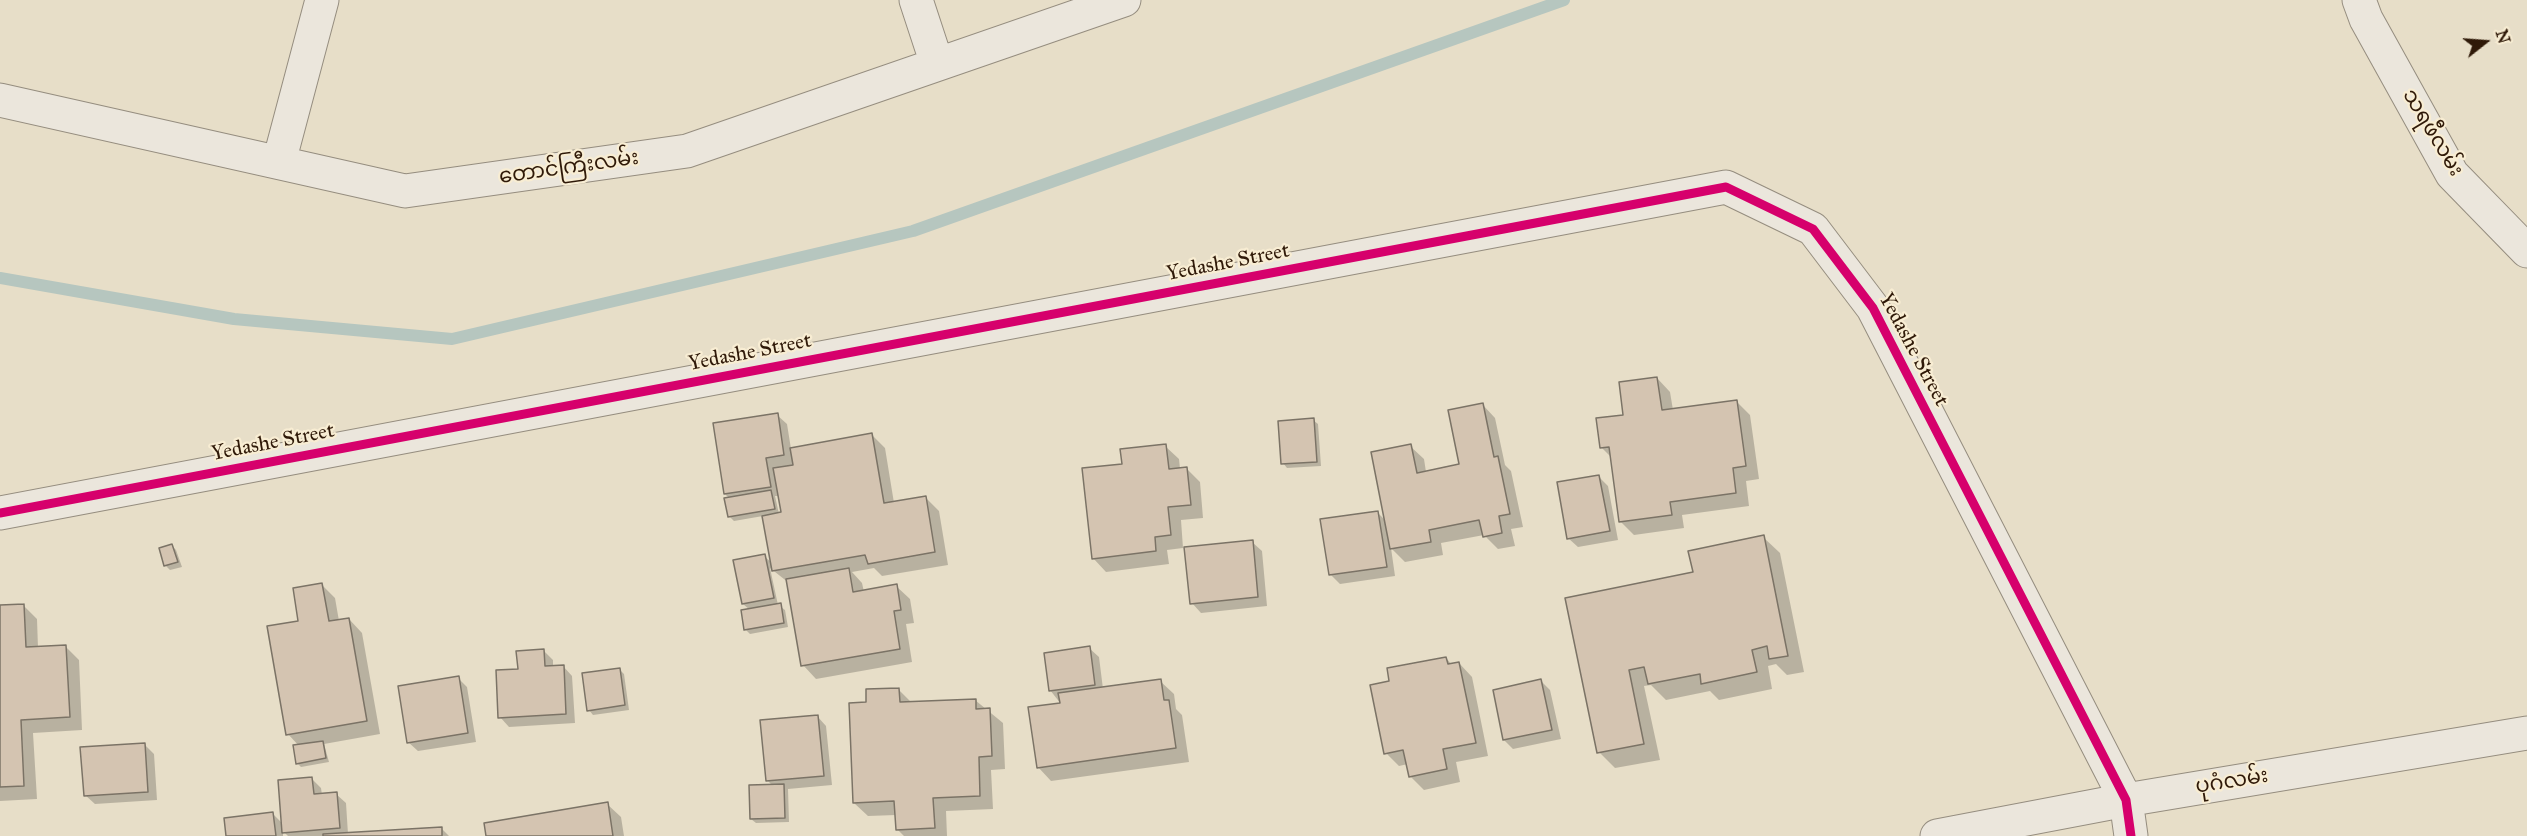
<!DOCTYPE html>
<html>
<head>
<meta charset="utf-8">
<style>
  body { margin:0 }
  #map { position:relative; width:2527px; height:836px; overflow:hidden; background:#e7dec8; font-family:"IM FELL Great Primer",serif }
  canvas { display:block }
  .north { position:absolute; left:2455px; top:12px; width:60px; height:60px; -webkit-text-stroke:4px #f8edd3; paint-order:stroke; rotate:73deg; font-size:16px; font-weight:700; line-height:24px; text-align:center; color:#2f1908 }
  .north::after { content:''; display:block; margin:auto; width:21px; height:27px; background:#2f1908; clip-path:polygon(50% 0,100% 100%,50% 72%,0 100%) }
</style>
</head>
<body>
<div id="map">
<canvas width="2527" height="836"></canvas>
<div class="north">N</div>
</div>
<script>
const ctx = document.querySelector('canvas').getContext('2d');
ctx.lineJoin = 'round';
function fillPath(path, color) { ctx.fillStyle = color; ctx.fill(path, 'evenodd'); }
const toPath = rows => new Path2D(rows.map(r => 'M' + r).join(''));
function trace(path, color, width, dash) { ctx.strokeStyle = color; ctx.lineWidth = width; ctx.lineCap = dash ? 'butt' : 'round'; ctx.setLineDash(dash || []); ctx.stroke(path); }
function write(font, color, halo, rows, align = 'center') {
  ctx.font = font + ' "IM FELL Great Primer","Noto Sans Myanmar",serif'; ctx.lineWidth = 4.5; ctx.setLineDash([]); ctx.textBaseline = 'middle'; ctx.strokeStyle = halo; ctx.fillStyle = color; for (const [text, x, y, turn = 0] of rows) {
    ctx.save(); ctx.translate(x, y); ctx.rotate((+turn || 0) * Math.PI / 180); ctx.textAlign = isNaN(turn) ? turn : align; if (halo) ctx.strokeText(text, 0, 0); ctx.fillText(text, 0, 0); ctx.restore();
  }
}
fillPath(toPath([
  [1657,378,1670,392,1673,410,1737,402,1750,415,1759,479,1746,481,1749,506,1682,515,1684,528,1634,535,1620,521,1612,458,1602,448],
  [1482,404,1495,418,1505,465,1511,471,1523,527,1511,529,1515,546,1498,549,1484,535,1441,543,1443,555,1405,562,1391,548,1395,576,1340,584,1331,575,1377,512,1386,521,1410,446,1424,459,1426,472,1461,465],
  [777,415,787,424,791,449,872,435,885,448,894,503,925,497,939,511,948,565,882,576,874,568,852,572,862,583,864,592,896,586,910,599,914,623,906,624,912,662,816,679,803,665,789,583,770,568,778,605,785,610,788,627,750,634,745,629,750,610,743,604,764,556,772,563,763,516,734,521,729,516,730,499,725,494],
  [775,496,779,496,782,514,779,514],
  [1313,420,1318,424,1321,466,1287,468,1283,463],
  [1165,446,1179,459,1180,469,1186,468,1200,482,1203,518,1181,520,1183,548,1167,550,1169,564,1106,572,1093,558,1124,465],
  [1599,477,1608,486,1618,540,1578,547,1568,538],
  [1763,537,1780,553,1804,672,1787,675,1776,664,1768,666,1772,689,1719,700,1710,691,1666,700,1651,685,1644,686,1660,760,1615,768,1599,752,1567,599,1695,573],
  [1252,542,1262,551,1267,606,1201,613,1192,603],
  [172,546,176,550,182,567,170,570,165,565],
  [321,584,335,598,339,621,349,619,362,633,380,734,324,744,329,762,301,767,297,763,299,746,288,734,300,622],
  [23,605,37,619,38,648,66,647,79,660,82,730,33,733,37,799,0,801,0,606],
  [1089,648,1099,657,1103,689,1160,681,1174,694,1176,709,1182,715,1189,762,1051,781,1038,767,1061,704,1050,690],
  [544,651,553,660,553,667,563,666,572,676,575,723,509,727,500,717],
  [1446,658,1452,665,1459,663,1472,677,1488,756,1456,762,1460,782,1424,790,1410,776,1408,764,1399,766,1386,753,1391,682],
  [619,669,624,674,629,710,593,715,589,710],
  [458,678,467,687,476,742,418,751,408,742],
  [1541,681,1550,690,1561,739,1513,749,1504,740],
  [899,690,912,703,975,700,1003,723,1005,769,991,770,993,809,946,811,947,836,904,836,897,829,896,815,868,816,854,803,868,704],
  [817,716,826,726,832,785,788,789,789,822,756,823,751,819,773,786,767,780],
  [145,745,154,754,157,800,95,804,85,795],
  [312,779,321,788,322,795,336,794,346,803,348,834,441,828,449,836,288,836,283,831,283,836,227,836,272,813,283,824],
  [607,804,621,817,624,836,488,836]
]), '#0003');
trace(toPath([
  [0,278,234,319,452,339,913,231,1564,0]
]), '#b6c6bf', 12);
const building = toPath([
  [1657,377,1662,410,1737,400,1746,466,1733,468,1736,493,1670,502,1672,515,1619,522,1609,447,1600,448,1596,418,1623,415,1619,382,1657,377],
  [1483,403,1494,457,1498,456,1510,514,1499,516,1502,533,1483,537,1479,520,1429,530,1431,542,1390,549,1371,452,1411,444,1417,473,1459,464,1448,410,1483,403],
  [778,413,784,455,766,458,771,487,724,494,713,423,778,413],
  [1314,418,1317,462,1281,464,1278,421,1314,418],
  [872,433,884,503,926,496,935,552,868,564,865,555,772,571,762,516,781,512,773,468,793,465,790,448,872,433],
  [1166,444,1169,469,1187,467,1191,505,1168,507,1171,535,1155,537,1156,551,1092,559,1082,468,1122,464,1120,449,1166,444],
  [1599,475,1610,531,1567,539,1557,482,1599,475],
  [771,490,775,509,728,517,724,498,771,490],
  [1378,511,1387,567,1329,575,1320,519,1378,511],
  [1764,535,1788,656,1769,659,1767,646,1752,650,1757,672,1701,684,1700,674,1648,684,1644,667,1629,670,1644,744,1597,753,1565,598,1693,572,1688,551,1764,535],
  [1253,540,1258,597,1190,604,1184,547,1253,540],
  [172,544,178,562,164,566,159,548,172,544],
  [765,554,774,598,742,604,733,560,765,554],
  [849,568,853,592,897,584,901,610,894,611,900,649,801,666,786,579,849,568],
  [322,583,329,621,349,618,367,721,286,735,267,626,298,621,293,588,322,583],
  [781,603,784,623,744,630,741,610,781,603],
  [24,604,26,647,66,645,70,717,21,720,24,786,0,787,0,605,24,604],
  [1090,646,1095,685,1049,691,1044,653,1090,646],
  [544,649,545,666,564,665,566,714,498,718,496,670,518,669,516,651,544,649],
  [1446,657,1448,664,1459,662,1476,743,1443,749,1447,769,1409,777,1403,750,1384,754,1370,685,1389,681,1387,668,1446,657],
  [620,668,625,705,587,711,582,673,620,668],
  [459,676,468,733,407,743,398,686,459,676],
  [1161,679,1164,700,1169,700,1176,748,1037,768,1028,707,1060,703,1058,693,1161,679],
  [1541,679,1552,730,1503,740,1493,690,1541,679],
  [899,688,900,702,976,699,976,709,990,708,992,756,979,757,980,796,933,798,935,828,896,830,894,801,853,803,849,703,866,702,866,689,899,688],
  [818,715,824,776,766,781,760,720,818,715],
  [323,741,326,758,296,764,293,745,323,741],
  [145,743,148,792,84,796,80,747,145,743],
  [312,777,314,794,337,792,340,828,282,833,278,780,312,777],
  [784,784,785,818,750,819,749,785,784,784],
  [608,802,613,836,486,836,484,823,608,802],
  [273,812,276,836,226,836,224,818,273,812],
  [442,827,442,836,323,836,323,834,442,827]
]);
fillPath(building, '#d4c4b1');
trace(building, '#7b7366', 1.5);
const minor = toPath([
  [916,0,937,64],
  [2359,0,2366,19,2452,174,2527,251],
  [0,100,405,191,687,151,1124,0],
  [279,162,322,0],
  [0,513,1726,187,1813,229,1873,308,2126,800,2131,836],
  [1937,836,2126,800,2527,733]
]);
trace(minor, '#958d7f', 35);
trace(minor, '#ebe6dc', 33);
trace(toPath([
  [0,513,1726,187,1813,229,1873,308,2126,800,2131,836]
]), '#d6006c', 9);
write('21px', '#2f1908', '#f8edd3', [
  ["သရဖီလမ်း",2432,133,59],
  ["တောင်ကြီးလမ်း",569,168,-8],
  ["Yedashe Street",1228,263,-11],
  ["Yedashe Street",1913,350,62],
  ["Yedashe Street",750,353,-11],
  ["Yedashe Street",273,443,-11],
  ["ပုဂံလမ်း",2232,782,-9]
]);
</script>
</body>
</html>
